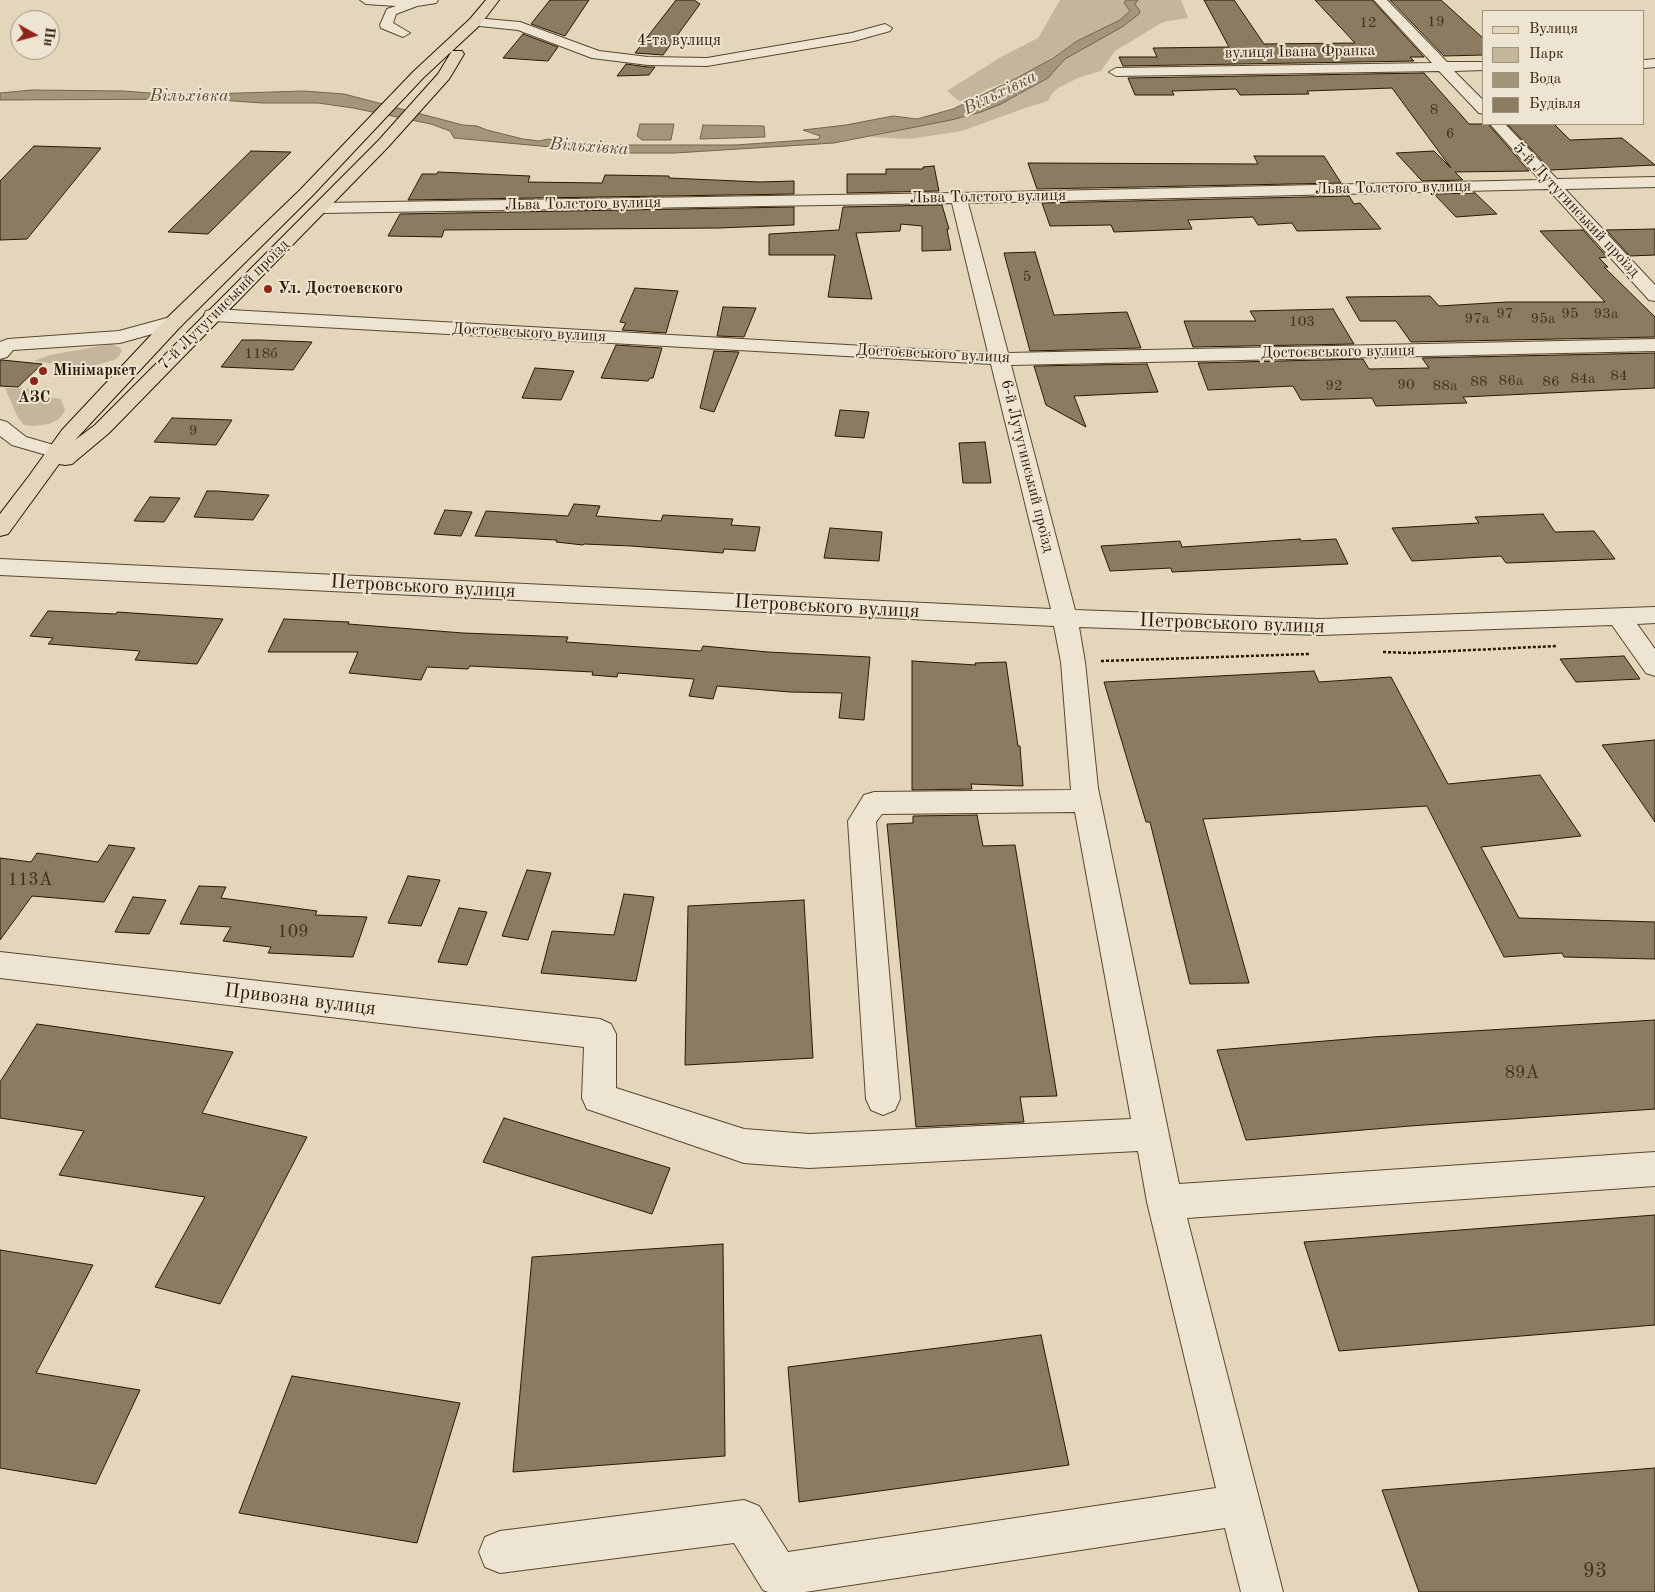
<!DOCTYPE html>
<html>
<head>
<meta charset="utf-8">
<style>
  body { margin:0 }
  #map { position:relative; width:1655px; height:1592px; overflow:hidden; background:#e3d6ba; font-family:"Old Standard TT",serif }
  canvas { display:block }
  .legend { position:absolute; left:1482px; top:10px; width:162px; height:115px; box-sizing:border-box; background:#ede4d2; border:1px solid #9f937e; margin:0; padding:6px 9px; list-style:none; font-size:15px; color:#2b1900 }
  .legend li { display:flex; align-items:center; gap:10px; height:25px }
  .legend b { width:25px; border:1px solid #9f937e }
  .north { position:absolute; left:10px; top:10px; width:50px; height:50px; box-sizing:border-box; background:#ede4d2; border:1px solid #9f937e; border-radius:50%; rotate:97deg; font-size:14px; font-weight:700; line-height:20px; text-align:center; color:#2b1900 }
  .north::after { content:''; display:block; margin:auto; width:18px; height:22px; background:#8f2418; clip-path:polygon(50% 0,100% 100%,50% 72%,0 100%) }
</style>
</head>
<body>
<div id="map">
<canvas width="1655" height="1592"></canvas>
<ul class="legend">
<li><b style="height:6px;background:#e3d6ba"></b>Вулиця</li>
<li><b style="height:14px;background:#c4b69a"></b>Парк</li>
<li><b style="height:14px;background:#a4967b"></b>Вода</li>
<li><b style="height:14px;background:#8b7b61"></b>Будівля</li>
</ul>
<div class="north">Пн</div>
</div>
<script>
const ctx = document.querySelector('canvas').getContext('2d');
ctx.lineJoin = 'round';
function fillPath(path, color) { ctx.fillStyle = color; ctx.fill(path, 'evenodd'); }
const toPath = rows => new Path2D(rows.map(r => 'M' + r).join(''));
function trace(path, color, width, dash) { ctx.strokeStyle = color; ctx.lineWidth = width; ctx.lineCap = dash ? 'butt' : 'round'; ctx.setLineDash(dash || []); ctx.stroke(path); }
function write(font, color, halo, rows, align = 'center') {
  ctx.font = font + ' "Old Standard TT",serif'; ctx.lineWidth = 4; ctx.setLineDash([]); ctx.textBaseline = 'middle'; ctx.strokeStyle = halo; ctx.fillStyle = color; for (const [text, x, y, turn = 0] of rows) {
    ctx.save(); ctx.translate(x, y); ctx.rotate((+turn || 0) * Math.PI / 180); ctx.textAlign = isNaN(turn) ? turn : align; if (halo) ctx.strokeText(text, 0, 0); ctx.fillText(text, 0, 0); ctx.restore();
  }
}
fillPath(toPath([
  [1060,0,1126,0,1124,4,1130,11,1120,20,1077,41,1035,68,1017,78,987,89,966,102,959,101,947,91,1001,57,1038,38],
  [1138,0,1181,0,1188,18,1163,22,1115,51,1101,71,1080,77,1058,88,1051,95,1048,101,1025,108,962,131,909,139,869,137,981,112,1019,95,1048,78,1065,59,1075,52,1122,27,1139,14,1140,11,1135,4],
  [111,344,119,347,122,350,119,356,114,360,86,368,34,361,50,355],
  [5,388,40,389,35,396,61,399,65,411,59,419,49,424,33,426,24,425,18,418]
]), '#c4b69a');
const water = toPath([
  [1126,0,1138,0,1135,4,1140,11,1139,14,1122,27,1065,59,1048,78,1001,104,981,112,951,120,834,143,675,153,616,153,454,138,450,131,431,124,353,108,318,103,263,103,204,99,0,100,0,93,32,90,124,91,176,95,304,91,344,94,463,125,477,126,487,130,523,139,539,141,548,139,556,140,558,143,615,145,736,145,819,139,820,136,803,130,846,125,893,116,917,119,953,109,1017,78,1053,58,1077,41,1120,20,1130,11,1124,3,1126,0],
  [640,124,674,124,671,140,642,140,637,136,640,124],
  [703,125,764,126,765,137,700,139,703,125]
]);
fillPath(water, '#a4967b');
trace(water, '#74644a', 1);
const building = toPath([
  [550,0,589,0,565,36,531,24,550,0],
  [676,0,694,0,700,4,663,55,635,53,676,0],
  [1204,0,1234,0,1264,44,1355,43,1315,0,1372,0,1424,57,1410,57,1414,61,1123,66,1119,57,1157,57,1153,48,1229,47,1204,0],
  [1390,0,1441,0,1484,39,1484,55,1444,56,1390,0],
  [523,34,558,47,548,61,503,58,523,34],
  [626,64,648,67,655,67,649,75,617,76,626,64],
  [1424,73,1469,124,1488,124,1529,171,1455,172,1463,180,1422,181,1396,153,1434,151,1451,168,1392,88,1307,91,1309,94,1240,95,1236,89,1172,91,1174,95,1135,95,1128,78,1424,73],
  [1507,124,1554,124,1570,140,1622,138,1655,165,1551,170,1507,124],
  [34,146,101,148,27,239,0,240,0,181,34,146],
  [251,151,291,152,208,234,168,232,251,151],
  [1254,156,1324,156,1341,183,1037,189,1028,163,1258,164,1254,156],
  [934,166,939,191,847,193,847,174,886,174,886,169,923,169,923,167,934,166],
  [438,172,530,176,528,182,602,183,605,175,669,176,669,178,760,182,794,181,794,194,408,200,422,174,437,174,438,172],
  [1475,193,1497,214,1456,217,1434,194,1475,193],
  [1349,196,1354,204,1360,203,1381,229,1297,231,1292,223,1258,225,1253,217,1188,220,1192,229,1114,232,1111,225,1050,226,1042,203,1349,196],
  [942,205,949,229,947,229,951,250,922,251,922,226,901,224,900,231,856,233,872,299,828,297,835,255,769,255,769,234,839,230,843,207,942,205],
  [794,207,794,225,719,228,444,230,442,237,388,236,400,214,794,207],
  [1655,229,1655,255,1630,256,1606,230,1655,229],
  [1583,230,1607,257,1599,258,1608,267,1604,267,1655,317,1655,337,1411,342,1396,321,1360,321,1346,297,1430,296,1439,306,1507,302,1605,302,1540,231,1583,230],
  [1035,252,1054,315,1127,312,1141,348,1030,351,1004,253,1035,252],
  [635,288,678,291,666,333,622,330,626,323,620,322,635,288],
  [723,307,756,308,744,337,717,336,723,307],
  [1333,309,1354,344,1193,347,1184,321,1256,321,1250,311,1333,309],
  [242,340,260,340,312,342,293,370,221,367,242,340],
  [616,345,662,348,653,378,650,378,648,381,601,378,616,345],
  [714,351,739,352,714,412,700,408,714,351],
  [1655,353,1655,388,1463,397,1467,403,1376,406,1372,398,1301,400,1293,386,1208,390,1198,363,1363,359,1369,369,1429,368,1422,358,1655,353],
  [2,360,42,364,18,387,0,386,0,361,2,360],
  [1147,364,1158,392,1074,396,1086,427,1046,405,1034,366,1147,364],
  [535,368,574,371,561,400,522,398,535,368],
  [840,410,869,412,864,438,835,436,840,410],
  [172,418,232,420,216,445,154,442,172,418],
  [985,442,991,483,963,483,959,443,985,442],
  [207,491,217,491,269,495,253,520,194,517,207,491],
  [150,497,180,498,164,522,134,521,150,497],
  [574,504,600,506,596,516,661,521,663,515,733,519,731,525,760,527,755,551,724,549,723,553,631,546,584,544,583,545,556,542,557,540,475,536,486,511,568,516,574,504],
  [445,510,472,512,461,536,434,534,445,510],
  [1543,514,1555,532,1594,531,1615,559,1506,563,1501,556,1412,561,1392,528,1479,523,1475,517,1543,514],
  [830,528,882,532,879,561,824,558,830,528],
  [1300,539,1301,541,1336,539,1348,564,1215,570,1172,572,1171,568,1110,571,1101,546,1180,541,1182,547,1300,539],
  [48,611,116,614,117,612,223,619,197,664,135,660,140,651,48,644,53,638,30,636,48,611],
  [284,619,349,622,348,624,463,633,568,637,566,642,701,651,703,646,768,652,870,657,864,720,839,718,842,693,790,692,717,686,713,699,689,696,694,679,618,673,617,677,592,675,593,672,470,666,468,669,427,667,421,680,349,673,358,652,268,652,284,619],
  [1624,656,1640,679,1576,682,1560,659,1624,656],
  [912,661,976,665,975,663,1006,662,1018,746,1020,746,1023,786,971,784,972,789,912,790,912,661],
  [1314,671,1319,682,1391,677,1448,784,1540,775,1581,836,1481,847,1519,918,1655,922,1655,959,1564,957,1562,953,1504,957,1427,806,1203,819,1249,983,1190,984,1150,822,1146,822,1104,682,1314,671],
  [1655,740,1655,822,1602,745,1655,740],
  [977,815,983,846,1015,845,1057,1096,1020,1097,1024,1122,916,1127,887,824,913,823,913,816,977,815],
  [109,845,135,848,104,902,32,896,0,940,0,858,31,862,37,853,98,862,109,845],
  [527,870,551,873,528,940,502,936,527,870],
  [408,876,440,880,421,926,388,923,408,876],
  [199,886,226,887,221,898,317,911,315,915,367,917,353,957,268,953,271,947,223,941,231,927,180,924,199,886],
  [624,894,654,897,636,981,541,973,552,931,614,935,624,894],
  [133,897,166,900,149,934,115,932,133,897],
  [804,900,813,1058,685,1065,688,906,804,900],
  [459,908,487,912,467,965,438,962,459,908],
  [1655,1020,1655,1109,1410,1126,1246,1140,1217,1050,1373,1037,1655,1020],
  [37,1024,233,1052,202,1113,307,1137,220,1304,155,1287,205,1197,59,1175,84,1131,0,1118,0,1082,37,1024],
  [504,1118,670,1168,652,1214,483,1162,504,1118],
  [1655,1215,1655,1325,1339,1351,1304,1242,1655,1215],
  [723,1244,725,1456,513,1472,532,1257,723,1244],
  [0,1250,93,1265,36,1373,140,1390,96,1484,0,1468,0,1250],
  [1041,1335,1069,1465,799,1502,788,1367,1041,1335],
  [292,1376,460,1403,417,1543,239,1513,292,1376],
  [1655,1468,1655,1592,1419,1592,1382,1490,1655,1468]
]);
fillPath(building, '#8b7b61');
trace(building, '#2b1900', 1);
const minor = toPath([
  [360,0,438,0,436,3,417,6,396,14,393,23,410,33,403,37,381,28,380,25,387,9,396,6,366,4,360,0],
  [1374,0,1387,0,1447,62,1484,62,1484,70,1454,71,1484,101,1484,114,1479,113,1439,71,1116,76,1109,72,1116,68,1432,63,1374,0],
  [475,18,520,22,599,51,648,57,707,58,852,33,885,24,892,28,890,31,854,41,707,66,648,65,592,58,518,30,470,25,469,22,475,18],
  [1655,59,1655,67,1644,68,1644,60,1655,59],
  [1490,124,1505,124,1557,179,1655,177,1655,187,1565,189,1655,285,1655,301,1649,300,1548,189,968,203,1008,353,1655,339,1655,351,1011,365,1075,610,1320,619,1655,607,1655,623,1637,624,1655,649,1655,676,1646,673,1612,625,1320,635,1079,627,1085,662,1098,788,1179,1184,1655,1152,1655,1186,1187,1218,1283,1592,1241,1592,1225,1528,805,1592,768,1592,763,1590,734,1543,500,1573,485,1567,479,1552,485,1537,500,1531,744,1500,759,1506,788,1552,1216,1488,1147,1202,1138,1151,809,1168,744,1163,587,1109,582,1098,584,1047,0,978,0,952,600,1019,611,1024,616,1034,616,1088,744,1129,809,1134,1131,1119,1075,812,882,814,876,822,900,1099,895,1110,883,1115,871,1110,866,1099,848,821,864,795,874,792,1071,790,1061,662,1054,626,0,575,0,559,1051,609,991,364,213,321,206,319,204,315,206,311,213,309,988,353,952,203,321,213,315,211,313,208,315,205,321,203,959,193,1540,180,1490,124],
  [174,316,181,318,183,322,181,326,120,343,13,350,7,357,0,359,0,342,8,339,119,331,174,316],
  [0,420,7,422,26,437,64,448,68,452,64,456,57,458,12,445,0,436,0,420]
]);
const major = toPath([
  [486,0,499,0,480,25,423,78,312,196,181,326,75,440,95,425,378,141,438,74,452,51,462,51,464,54,449,79,388,147,109,433,72,464,65,465,59,464,8,534,0,536,0,514,29,476,62,430,167,318,300,190,413,72,470,19,486,0]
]);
trace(minor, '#59482e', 2);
trace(major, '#2b1900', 2);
trace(toPath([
  [1383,652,1411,653,1556,646],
  [1101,661,1309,654]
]), '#2b1900', 2.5, [3, 2]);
fillPath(minor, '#ede4d2');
fillPath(major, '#e3d6ba');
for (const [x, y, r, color] of [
  [268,289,5,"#8f2418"],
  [43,371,5,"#8f2418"],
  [34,381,5,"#8f2418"]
]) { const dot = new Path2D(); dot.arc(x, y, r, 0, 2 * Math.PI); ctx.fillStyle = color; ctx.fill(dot); trace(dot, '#ede4d2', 2); }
write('15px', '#433218', null, [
  ["19",1436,22],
  ["12",1368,23],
  ["8",1434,110],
  ["6",1450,134],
  ["5",1027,277],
  ["97",1505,314],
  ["95",1570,314],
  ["93а",1606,314],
  ["97а",1477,319],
  ["95а",1543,319],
  ["103",1302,322],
  ["118б",261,354],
  ["84",1619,376],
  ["84а",1583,379],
  ["86а",1511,381],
  ["88",1479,382],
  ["86",1551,382],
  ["90",1406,385],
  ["92",1334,386],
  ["88а",1445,386],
  ["9",193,431]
]);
write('16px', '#2b1900', '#ede4d2', [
  ["4-та вулиця",679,41],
  ["вулиця Івана Франка",1300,52,-1],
  ["Льва Толстого вулиця",1393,188,-1],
  ["Льва Толстого вулиця",988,197,-1],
  ["Льва Толстого вулиця",583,204,-1],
  ["5-й Лутугинський проїзд",1576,210,47],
  ["7-й Лутугинський проїзд",224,305,-45],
  ["Достоєвського вулиця",529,333,3],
  ["Достоєвського вулиця",1338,352,-1],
  ["Достоєвського вулиця",933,354,3],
  ["6-й Лутугинський проїзд",1027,466,76]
]);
write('bold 16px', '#2b1900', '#ede4d2', [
  ["Ул. Достоевского",278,289],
  ["Мінімаркет",53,371],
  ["АЗС",34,398,"center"]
], 'left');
write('italic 18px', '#5b4b31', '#ede4d2', [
  ["Вільхівка",1000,93,-26],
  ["Вільхівка",189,96],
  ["Вільхівка",589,147,4]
]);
write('18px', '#433218', null, [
  ["113А",30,880],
  ["109",293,932],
  ["89А",1522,1073]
]);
write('20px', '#2b1900', '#ede4d2', [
  ["Петровського вулиця",423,587,3],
  ["Петровського вулиця",827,607,3],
  ["Петровського вулиця",1232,624,2],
  ["Привозна вулиця",300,1000,7]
]);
write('21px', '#433218', null, [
  ["93",1595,1571]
]);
</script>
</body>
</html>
